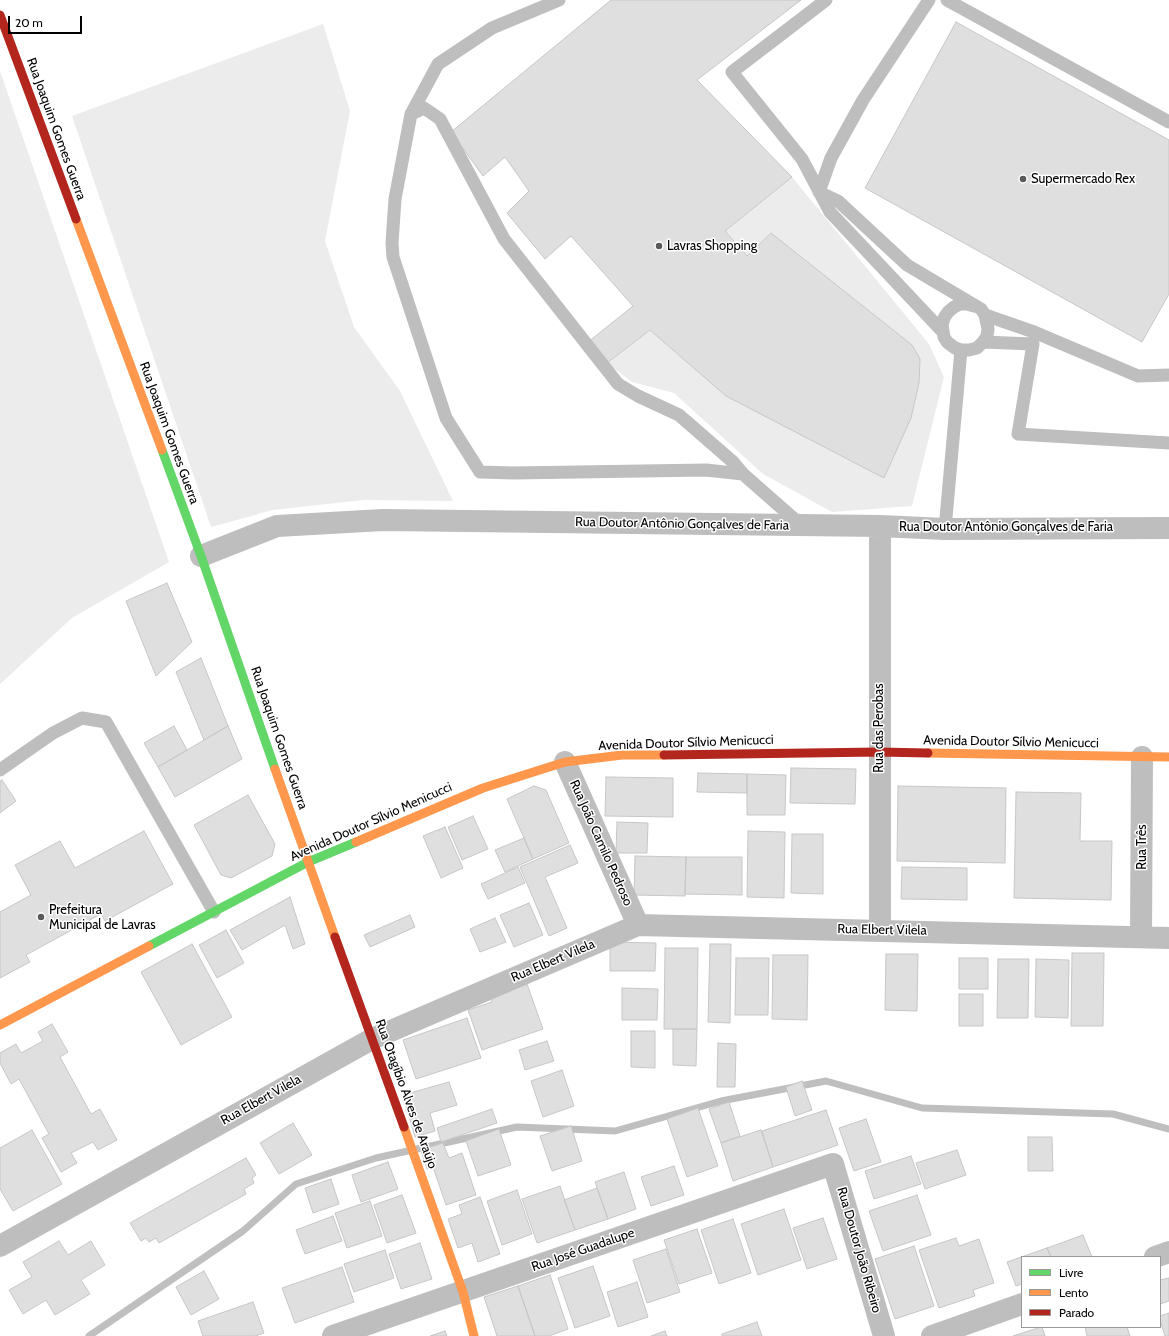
<!DOCTYPE html>
<html>
<head>
<meta charset="utf-8">
<style>
  body { margin:0 }
  #map { position:relative; width:1169px; height:1336px; overflow:hidden; background:#fff; font-family:Cabin,sans-serif }
  canvas { display:block }
  .legend { position:absolute; left:1021px; top:1256px; width:140px; height:72px; box-sizing:border-box; background:#fff; border:1px solid #999; margin:0; padding:5px 7px; list-style:none; font-size:12px; color:#000 }
  .legend li { display:flex; align-items:center; gap:8px; height:20px }
  .legend b { width:20px; border:1px solid #999 }
  .scale { position:absolute; left:8px; top:16px; width:74px; height:18px; box-sizing:border-box; border:2px solid #000; border-top:0; padding-left:5px; font-size:12px; line-height:14px; white-space:nowrap; color:#000; -webkit-text-stroke:3px #fff; paint-order:stroke }
</style>
</head>
<body>
<div id="map">
<canvas width="1169" height="1336"></canvas>
<ul class="legend">
<li><b style="height:5px;background:#63d668"></b>Livre</li>
<li><b style="height:5px;background:#ff974d"></b>Lento</li>
<li><b style="height:5px;background:#b3261e"></b>Parado</li>
</ul>
<div class="scale">20 m</div>
</div>
<script>
const ctx = document.querySelector('canvas').getContext('2d');
ctx.lineJoin = 'round';
function fillPath(path, color) { ctx.fillStyle = color; ctx.fill(path, 'evenodd'); }
const toPath = rows => new Path2D(rows.map(r => 'M' + r).join(''));
function trace(path, color, width, dash) { ctx.strokeStyle = color; ctx.lineWidth = width; ctx.lineCap = dash ? 'butt' : 'round'; ctx.setLineDash(dash || []); ctx.stroke(path); }
function write(font, color, halo, rows, align = 'center') {
  ctx.font = font + ' Cabin,sans-serif'; ctx.lineWidth = 3; ctx.setLineDash([]); ctx.textBaseline = 'middle'; ctx.strokeStyle = halo; ctx.fillStyle = color; for (const [text, x, y, turn = 0] of rows) {
    ctx.save(); ctx.translate(x, y); ctx.rotate((+turn || 0) * Math.PI / 180); ctx.textAlign = isNaN(turn) ? turn : align; if (halo) ctx.strokeText(text, 0, 0); ctx.fillText(text, 0, 0); ctx.restore();
  }
}
fillPath(toPath([
  [323,24,350,111,325,241,354,327,400,391,453,501,364,500,273,510,211,527,72,116],
  [0,71,169,562,72,618,0,684],
  [792,177,929,344,944,377,912,506,832,512,763,474,674,393,632,382,607,363,650,330,726,396,884,477,911,418,919,383,920,359,912,345,771,233,747,256,725,231]
]), '#ececec');
trace(toPath([
  [89,1336,243,1231,296,1184,376,1158,517,1127,615,1131,721,1101,826,1081,922,1108,1113,1114,1169,1129]
]), '#bfbfbf', 7);
const building = toPath([
  [611,0,801,0,697,80,792,177,725,231,747,256,771,233,912,345,920,359,919,383,911,418,884,478,726,396,650,330,607,363,588,342,633,306,571,236,545,259,507,213,529,191,505,157,483,176,451,132,611,0],
  [956,22,1169,140,1169,294,1142,342,865,188,956,22],
  [167,583,192,642,156,676,126,601,167,583],
  [201,658,228,726,204,740,176,672,201,658],
  [174,726,187,750,158,767,144,743,174,726],
  [228,726,242,759,175,797,158,767,228,726],
  [791,768,856,769,855,804,790,803,791,768],
  [698,773,747,774,747,793,697,792,698,773],
  [747,774,786,775,785,815,747,815,747,774],
  [606,777,673,778,673,817,605,816,606,777],
  [2,780,16,801,0,813,0,781,2,780],
  [534,786,546,790,569,843,533,859,507,799,534,786],
  [898,786,1006,788,1005,863,897,861,898,786],
  [1016,792,1081,793,1080,841,1112,841,1111,900,1014,898,1016,792],
  [248,795,275,844,272,856,231,878,221,875,194,825,248,795],
  [473,816,488,849,462,860,448,827,473,816],
  [617,822,648,823,647,853,616,853,617,822],
  [445,827,463,868,441,878,423,836,445,827],
  [144,831,173,884,105,921,101,914,26,955,30,962,0,978,0,912,31,895,15,865,60,841,75,868,144,831],
  [748,831,785,832,784,898,747,897,748,831],
  [792,834,823,834,823,894,791,893,792,834],
  [524,838,533,859,505,872,495,850,524,838],
  [570,845,578,863,545,877,567,928,549,936,520,867,570,845],
  [635,856,686,857,685,896,634,895,635,856],
  [686,857,742,857,742,895,685,894,686,857],
  [518,867,525,883,488,899,481,884,518,867],
  [902,867,967,868,967,900,901,899,902,867],
  [290,897,305,944,293,949,285,925,242,950,230,930,290,897],
  [529,903,543,935,514,947,500,915,529,903],
  [410,915,415,927,370,947,364,935,410,915],
  [495,918,506,942,480,952,470,929,495,918],
  [226,930,244,963,217,978,199,945,226,930],
  [610,942,656,943,655,971,610,971,610,942],
  [192,944,232,1017,181,1045,141,972,192,944],
  [710,944,731,944,730,1023,708,1022,710,944],
  [665,948,698,948,697,1029,664,1029,665,948],
  [1072,953,1104,953,1103,1026,1071,1026,1072,953],
  [886,954,918,954,917,1011,885,1010,886,954],
  [773,955,808,955,807,1020,772,1019,773,955],
  [736,958,769,958,768,1015,735,1015,736,958],
  [959,958,988,958,988,989,959,989,959,958],
  [998,959,1029,959,1028,1018,997,1018,998,959],
  [1036,959,1069,960,1068,1018,1035,1017,1036,959],
  [527,984,543,1029,482,1050,468,1010,492,1002,490,998,527,984],
  [622,988,658,989,657,1020,622,1020,622,988],
  [959,994,983,994,983,1026,959,1026,959,994],
  [467,1018,481,1058,416,1079,403,1040,467,1018],
  [52,1024,68,1052,60,1057,91,1114,100,1109,117,1140,98,1150,93,1142,71,1153,77,1163,61,1172,42,1138,49,1134,19,1079,11,1084,0,1063,0,1053,16,1044,21,1053,43,1041,38,1032,52,1024],
  [673,1029,697,1029,696,1066,673,1065,673,1029],
  [631,1031,655,1031,655,1068,631,1067,631,1031],
  [547,1041,554,1061,525,1070,519,1050,547,1041],
  [718,1043,736,1044,735,1087,717,1087,718,1043],
  [562,1070,574,1106,543,1117,531,1081,562,1070],
  [802,1081,812,1110,795,1116,786,1087,802,1081],
  [449,1082,457,1105,430,1113,435,1131,415,1137,403,1095,449,1082],
  [729,1102,740,1136,721,1143,709,1109,729,1102],
  [698,1108,718,1166,687,1177,667,1119,698,1108],
  [492,1109,497,1123,441,1142,437,1128,492,1109],
  [826,1110,838,1145,773,1167,762,1131,826,1110],
  [866,1119,881,1162,854,1171,839,1128,866,1119],
  [293,1123,312,1155,279,1174,260,1143,293,1123],
  [571,1126,582,1161,552,1171,540,1136,571,1126],
  [499,1129,511,1165,478,1176,466,1141,499,1129],
  [32,1130,62,1184,13,1211,0,1189,0,1148,32,1130],
  [761,1130,773,1167,733,1181,721,1143,761,1130],
  [1028,1137,1052,1137,1053,1171,1028,1171,1028,1137],
  [443,1143,449,1158,462,1153,476,1195,446,1205,433,1167,427,1169,421,1150,443,1143],
  [957,1150,966,1175,925,1189,916,1163,957,1150],
  [911,1156,921,1184,874,1199,865,1171,911,1156],
  [246,1158,256,1175,252,1178,254,1183,244,1189,246,1194,159,1243,156,1238,149,1242,146,1238,141,1241,130,1223,246,1158],
  [388,1162,398,1189,361,1202,352,1175,388,1162],
  [674,1166,684,1195,651,1206,641,1177,674,1166],
  [624,1172,636,1209,608,1219,595,1182,624,1172],
  [331,1179,339,1204,313,1213,305,1188,331,1179],
  [560,1186,575,1230,537,1243,522,1199,560,1186],
  [597,1188,608,1219,575,1230,564,1200,597,1188],
  [517,1190,532,1234,502,1245,487,1201,517,1190],
  [402,1195,416,1233,387,1243,374,1205,402,1195],
  [917,1195,931,1235,883,1251,869,1211,917,1195],
  [480,1197,500,1254,478,1262,472,1243,458,1248,448,1219,462,1214,459,1205,480,1197],
  [370,1201,382,1236,347,1248,335,1213,370,1201],
  [784,1209,801,1260,758,1275,741,1224,784,1209],
  [333,1216,342,1241,305,1254,296,1230,333,1216],
  [823,1218,837,1259,807,1269,793,1228,823,1218],
  [733,1219,751,1273,719,1284,701,1230,733,1219],
  [697,1229,712,1273,679,1284,664,1240,697,1229],
  [1083,1235,1092,1257,1051,1257,1047,1248,1083,1235],
  [956,1238,959,1246,979,1239,994,1283,973,1290,975,1296,939,1308,919,1250,956,1238],
  [59,1241,68,1255,91,1241,105,1265,81,1280,90,1294,55,1315,46,1300,23,1314,9,1290,32,1277,23,1262,59,1241],
  [420,1243,432,1279,401,1289,389,1254,420,1243],
  [914,1246,934,1306,895,1319,875,1259,914,1246],
  [1047,1248,1051,1257,1022,1257,1022,1284,1016,1286,1007,1262,1047,1248],
  [666,1249,680,1292,647,1303,633,1260,666,1249],
  [385,1250,394,1278,354,1292,344,1264,385,1250],
  [593,1266,610,1316,575,1328,558,1278,593,1266],
  [342,1267,354,1302,295,1323,282,1288,342,1267],
  [204,1271,219,1299,191,1315,176,1287,204,1271],
  [550,1275,568,1329,549,1336,535,1336,518,1286,550,1275],
  [1169,1278,1169,1301,1160,1304,1160,1280,1169,1278],
  [637,1282,648,1317,618,1327,607,1292,637,1282],
  [518,1286,535,1336,497,1336,484,1297,518,1286],
  [253,1302,264,1333,255,1336,203,1336,198,1321,253,1302],
  [1169,1313,1169,1336,1165,1336,1160,1320,1160,1316,1169,1313],
  [757,1322,762,1336,722,1336,722,1334,757,1322],
  [1042,1327,1045,1336,1013,1336,1041,1327,1042,1327],
  [1085,1327,1127,1327,1130,1336,1087,1336,1085,1327],
  [445,1331,447,1336,430,1336,445,1331],
  [665,1331,667,1336,651,1336,665,1331]
]);
fillPath(building, '#dfdfdf');
trace(building, '#c7c7c7', 1);
trace(toPath([
  [826,0,732,72,802,159,830,212,943,332],
  [947,0,1169,122],
  [411,114,438,64,492,28,559,0],
  [819,192,838,201,907,265,981,309,985,315,988,329,987,336,983,342,977,348,969,350,961,350,955,348,947,342,944,337,942,325,944,318,948,312,954,307,960,304,967,304,974,306],
  [819,192,831,158,863,100,929,0],
  [985,315,1034,332,1138,376,1169,375],
  [983,342,1033,344,1018,434,1169,443],
  [743,474,706,470,513,473,480,472,446,418,393,257,392,243,395,199,411,114,424,108,440,119,504,239,618,384,638,396,679,415,733,462,743,474,801,525],
  [945,529,961,350],
  [0,770,53,733,82,718,106,722,214,912]
]), '#bebebe', 13);
trace(toPath([
  [201,556,277,526,383,520,880,526,945,529,1169,528],
  [565,762,638,925],
  [880,930,880,526],
  [1141,937,1142,757],
  [0,1246,372,1039,638,925,1169,938],
  [1155,1257,1169,1252],
  [333,1336,833,1164,884,1336],
  [932,1336,1022,1304]
]), '#bebebe', 22);
trace(toPath([
  [162,450,201,556,275,769],
  [149,946,308,862,356,842]
]), '#63d668', 9);
trace(toPath([
  [76,219,162,450],
  [928,753,1169,757],
  [275,769,335,937],
  [356,842,483,788,565,762,622,755,664,755],
  [0,1025,149,946],
  [404,1127,463,1292,474,1336]
]), '#ff974d', 9);
trace(toPath([
  [0,15,76,219],
  [664,755,879,752,928,753],
  [335,937,404,1127]
]), '#b3261e', 9);
for (const [x, y, r, color] of [
  [1023,179,4,"#595959"],
  [659,246,4,"#595959"],
  [41,917,4,"#595959"]
]) { const dot = new Path2D(); dot.arc(x, y, r, 0, 2 * Math.PI); ctx.fillStyle = color; ctx.fill(dot); trace(dot, '#fff', 1.5); }
write('13px', '#000', '#fff', [
  ["Rua Joaquim Gomes Guerra",56,129,70],
  ["Rua Joaquim Gomes Guerra",169,433,70],
  ["Rua Doutor Antônio Gonçalves de Faria",682,524,1],
  ["Rua Doutor Antônio Gonçalves de Faria",1006,527],
  ["Rua das Perobas",879,728,-90],
  ["Rua Joaquim Gomes Guerra",279,738,71],
  ["Avenida Doutor Sílvio Menicucci",1011,742,1],
  ["Avenida Doutor Sílvio Menicucci",686,743,-2],
  ["Avenida Doutor Sílvio Menicucci",371,822,-24],
  ["Rua João Camilo Pedroso",601,843,66],
  ["Rua Três",1142,847,-90],
  ["Rua Elbert Vilela",882,930,1],
  ["Rua Elbert Vilela",553,961,-23],
  ["Rua Otagíbio Alves de Araújo",406,1094,70],
  ["Rua Elbert Vilela",261,1100,-29],
  ["Rua José Guadalupe",583,1250,-19],
  ["Rua Doutor João Ribeiro",859,1250,74]
]);
write('13px', '#000', '#fff', [
  ["Supermercado Rex",1031,179],
  ["Lavras Shopping",667,246],
  ["Prefeitura",49,910],
  ["Municipal de Lavras",49,925]
], 'left');
</script>
</body>
</html>
